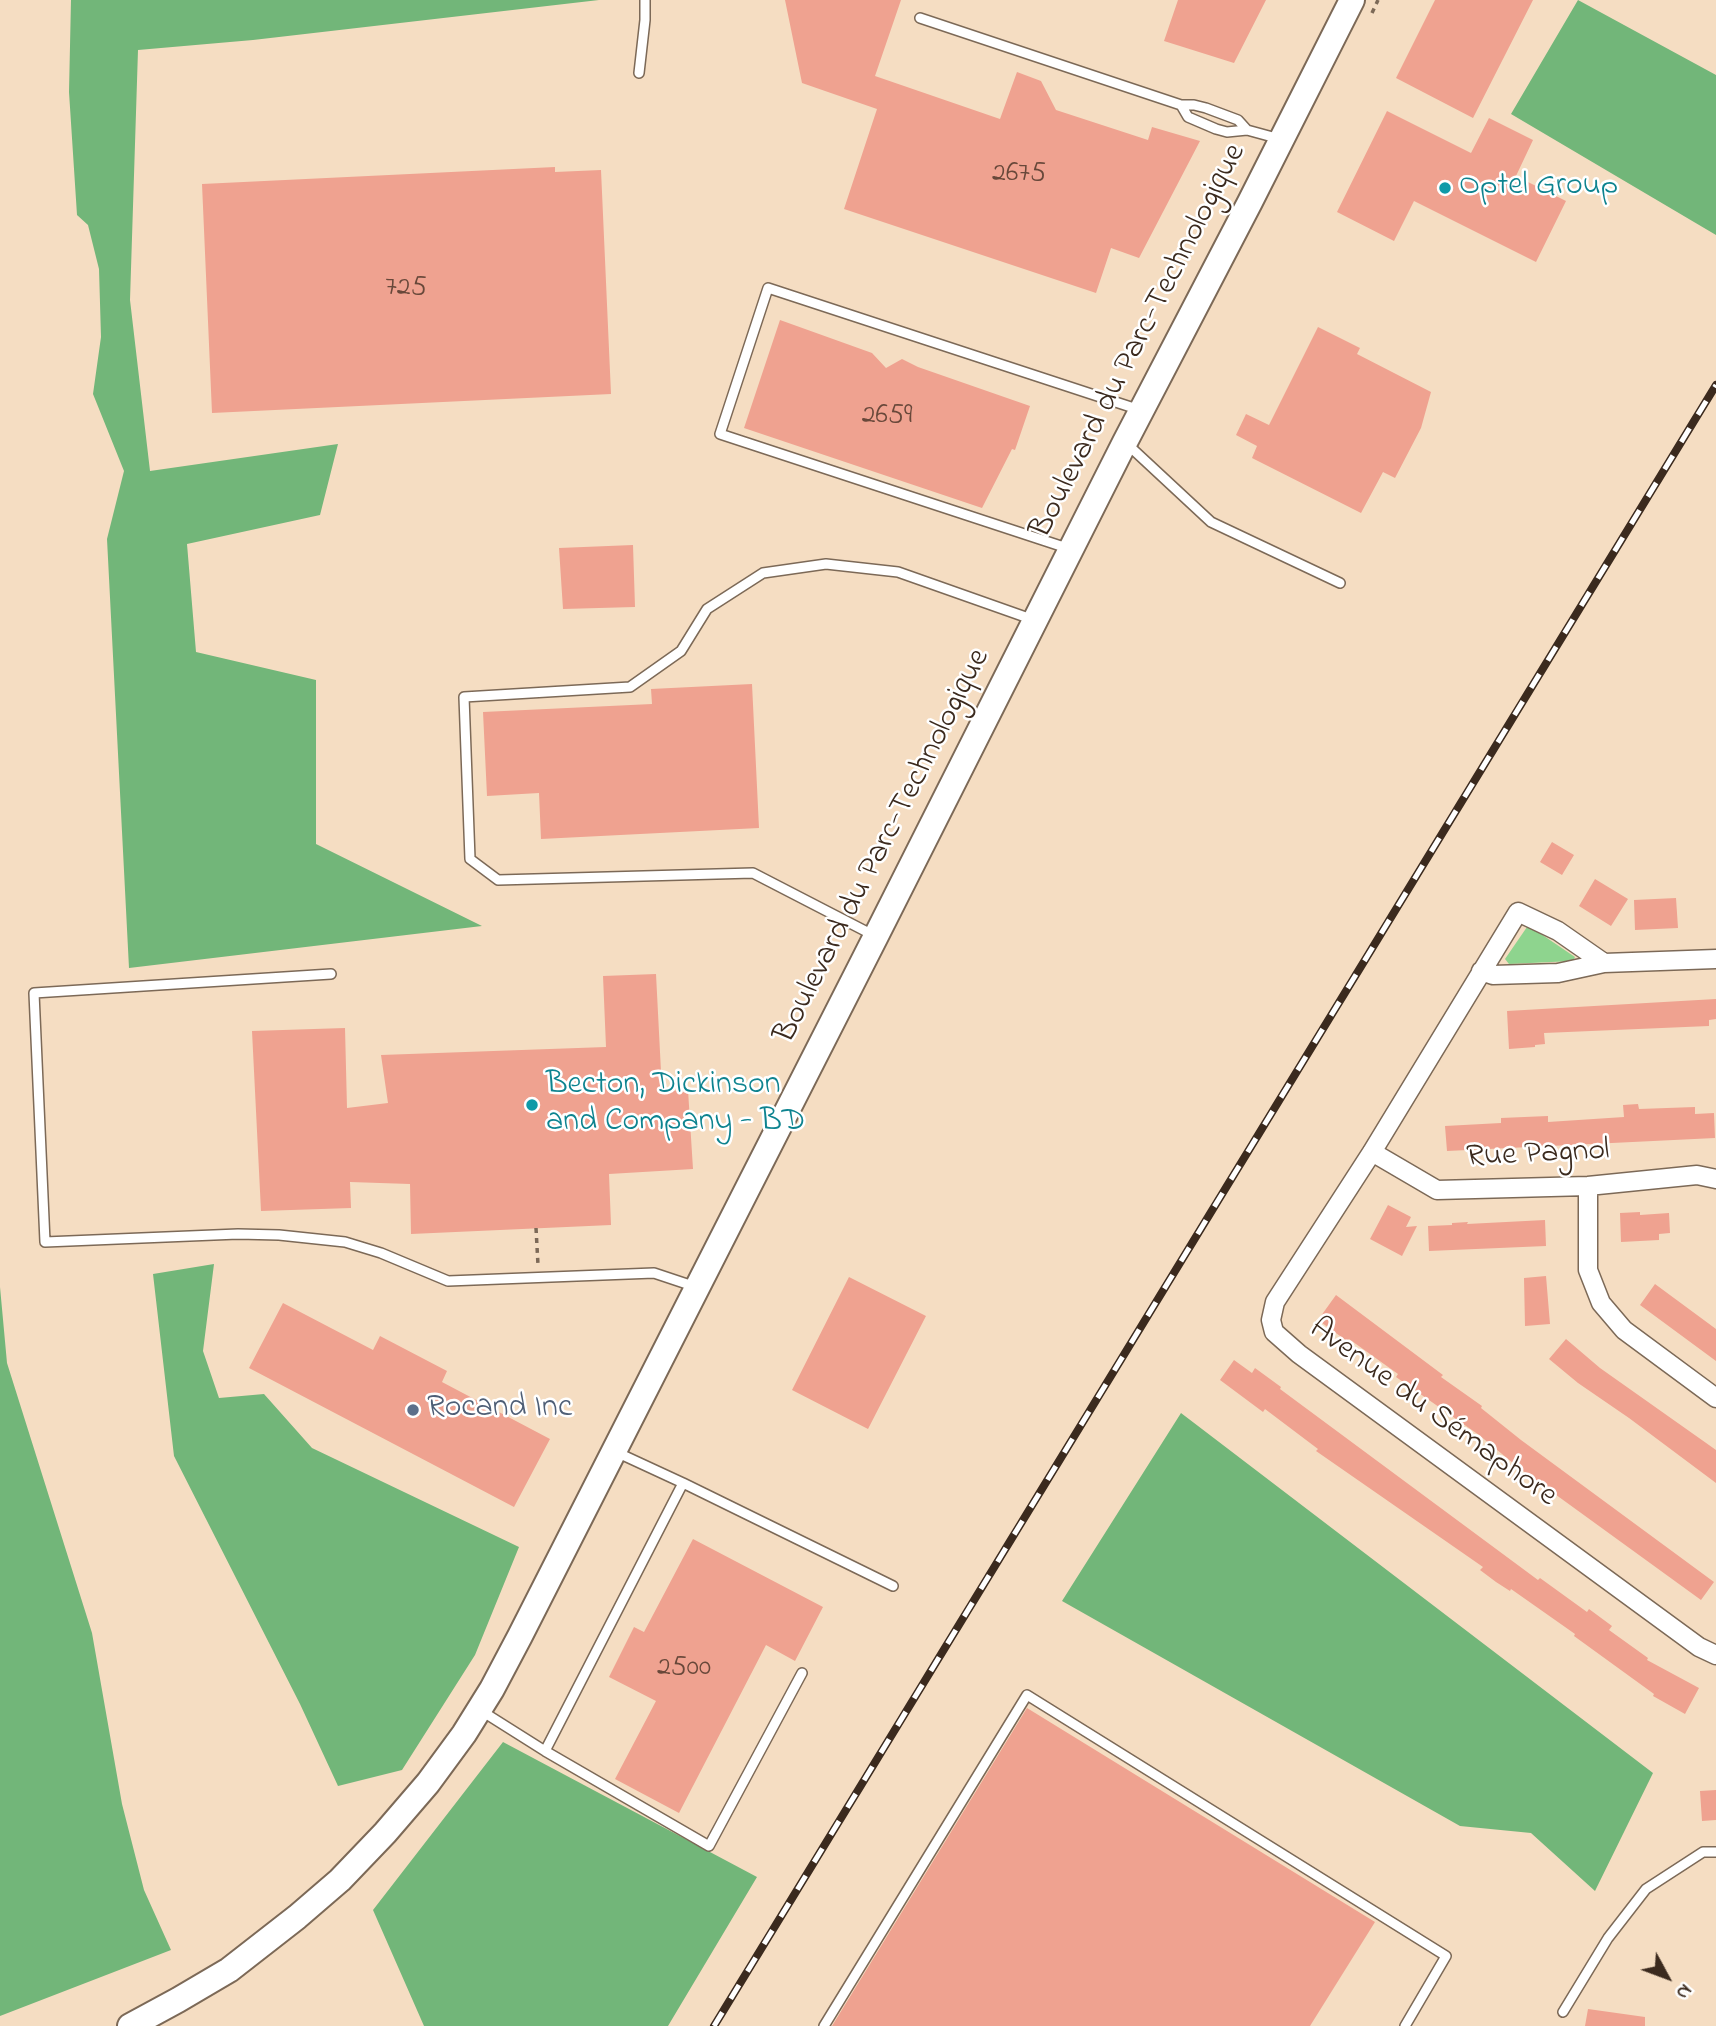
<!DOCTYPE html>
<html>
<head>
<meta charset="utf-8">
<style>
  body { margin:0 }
  #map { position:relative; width:1716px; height:2026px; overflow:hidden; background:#f5ddc2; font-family:"Indie Flower",sans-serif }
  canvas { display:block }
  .north { position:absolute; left:1632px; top:1942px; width:70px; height:70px; -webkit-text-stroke:5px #fff; paint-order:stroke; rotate:131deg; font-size:19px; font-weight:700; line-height:28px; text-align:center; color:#3b2a1e }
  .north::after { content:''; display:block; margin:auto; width:24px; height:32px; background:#3b2a1e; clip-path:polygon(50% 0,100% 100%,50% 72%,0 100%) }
</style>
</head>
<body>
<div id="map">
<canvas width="1716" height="2026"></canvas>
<div class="north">N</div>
</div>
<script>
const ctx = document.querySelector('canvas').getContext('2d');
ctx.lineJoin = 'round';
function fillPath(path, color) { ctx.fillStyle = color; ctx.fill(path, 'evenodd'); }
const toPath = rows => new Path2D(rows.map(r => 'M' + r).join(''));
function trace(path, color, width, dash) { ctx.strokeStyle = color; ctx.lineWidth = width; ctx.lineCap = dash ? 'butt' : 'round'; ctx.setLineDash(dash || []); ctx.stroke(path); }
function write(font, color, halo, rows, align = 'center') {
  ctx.font = font + ' "Indie Flower",sans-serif'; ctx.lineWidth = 5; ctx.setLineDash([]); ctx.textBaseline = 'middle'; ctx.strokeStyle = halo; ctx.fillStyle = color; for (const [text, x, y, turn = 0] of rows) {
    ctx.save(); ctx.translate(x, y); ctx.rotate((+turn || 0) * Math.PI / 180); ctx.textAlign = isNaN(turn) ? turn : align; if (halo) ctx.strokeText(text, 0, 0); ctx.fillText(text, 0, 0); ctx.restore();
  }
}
fillPath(toPath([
  [1527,927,1541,934,1575,957,1573,961,1509,964,1505,959]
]), '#8ed48e');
fillPath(toPath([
  [71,0,599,0,253,40,138,50,130,300,150,471,338,444,320,515,187,544,196,652,316,680,316,844,482,926,129,968,107,539,124,471,93,394,101,337,99,269,88,225,77,215,69,92],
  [1578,0,1716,75,1716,235,1511,114],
  [214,1264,203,1351,219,1398,264,1394,312,1448,519,1547,475,1655,402,1770,338,1786,300,1704,174,1456,153,1274],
  [0,1287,7,1363,92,1633,122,1804,144,1890,171,1950,0,2016],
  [1181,1413,1653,1773,1595,1891,1531,1833,1460,1826,1062,1601],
  [503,1742,757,1877,668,2026,424,2026,373,1910]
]), '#72b679');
fillPath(toPath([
  [785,0,901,0,875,76,1000,119,1017,72,1041,81,1056,110,1148,140,1152,127,1200,141,1139,258,1111,248,1096,293,844,209,877,109,802,83],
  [1178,0,1266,0,1234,63,1164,41],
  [1435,0,1533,0,1473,118,1396,78],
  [1387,111,1471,153,1489,118,1533,140,1516,176,1566,201,1536,262,1414,201,1394,241,1337,212],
  [555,167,555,172,601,170,611,394,212,413,202,184],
  [780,320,872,353,886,368,902,359,918,367,1030,406,1015,450,1012,449,982,508,744,428],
  [1318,327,1360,348,1357,354,1431,392,1421,428,1395,478,1383,472,1361,513,1252,458,1257,446,1236,435,1246,414,1269,425],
  [633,545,635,607,563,609,559,548],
  [752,684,759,828,541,839,539,793,487,796,483,712,652,704,651,689],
  [1552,842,1574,855,1562,875,1540,862],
  [1595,879,1628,899,1611,926,1579,906],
  [1676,898,1678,928,1635,930,1634,900],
  [656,974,662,1091,688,1090,693,1169,609,1174,611,1225,411,1234,410,1184,350,1182,351,1208,261,1211,252,1031,345,1028,347,1108,388,1103,381,1055,606,1047,603,976],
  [1716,999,1716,1019,1709,1020,1709,1026,1544,1033,1545,1044,1535,1045,1535,1047,1509,1049,1507,1011],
  [1638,1104,1639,1109,1695,1107,1695,1114,1714,1113,1715,1138,1447,1151,1445,1126,1501,1123,1501,1118,1548,1116,1548,1122,1624,1117,1623,1105],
  [1388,1205,1411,1217,1406,1227,1417,1226,1402,1256,1370,1239],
  [1640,1212,1640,1215,1669,1213,1670,1233,1659,1234,1659,1240,1621,1242,1620,1213],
  [1545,1220,1546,1246,1429,1251,1428,1226,1452,1225,1452,1223,1468,1222,1467,1224],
  [1546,1276,1550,1324,1525,1326,1524,1278],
  [849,1277,926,1316,868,1429,792,1390],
  [1655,1284,1716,1329,1716,1361,1640,1305],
  [1336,1295,1443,1375,1441,1377,1482,1406,1481,1408,1521,1440,1714,1582,1701,1600,1519,1468,1479,1435,1396,1377,1398,1374,1349,1339,1347,1341,1318,1320],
  [283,1303,373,1350,380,1336,447,1371,442,1382,550,1439,514,1507,249,1368],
  [1566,1339,1600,1368,1716,1450,1716,1483,1629,1418,1578,1383,1549,1359],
  [1234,1360,1252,1373,1255,1368,1281,1387,1280,1389,1538,1580,1540,1578,1587,1612,1589,1609,1612,1626,1609,1630,1648,1658,1647,1660,1699,1688,1685,1714,1653,1696,1654,1694,1574,1636,1575,1634,1511,1589,1510,1591,1496,1582,1480,1570,1483,1567,1316,1451,1318,1449,1265,1409,1263,1412,1220,1380],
  [693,1539,823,1607,795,1661,766,1645,679,1813,615,1779,656,1701,609,1677,634,1627,644,1632],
  [1027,1708,1375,1922,1310,2026,832,2026],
  [1716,1790,1716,1820,1702,1821,1700,1791],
  [1588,2009,1645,2017,1645,2026,1585,2026]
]), '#efa290');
const lane = toPath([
  [920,18,1181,105,1194,105,1206,108,1238,120,1247,130],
  [639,73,645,20,645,0],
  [1181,105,1188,117,1216,129,1227,132,1247,130,1280,139],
  [1126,443,1211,522,1340,583],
  [1070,549,720,434,768,288,1140,410],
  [875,936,753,873,498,880,470,859,464,697,630,687,681,651,707,609,763,573,826,564,898,572,1034,620],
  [331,974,34,993,45,1242,238,1234,279,1235,345,1242,381,1253,448,1281,654,1273,696,1287],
  [616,1452,683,1483,893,1586],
  [480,1710,545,1751,709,1846,802,1673],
  [545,1751,683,1483],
  [1563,2012,1608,1938,1646,1889,1703,1852,1716,1852],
  [824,2026,1027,1695,1446,1956,1405,2026]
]);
const street = toPath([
  [1604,963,1558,931,1518,912,1372,1152,1275,1302,1271,1320,1274,1332,1299,1354,1699,1647,1716,1655],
  [1481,971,1493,975,1558,973,1604,963,1716,959],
  [1372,1152,1437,1190,1588,1186,1697,1175,1716,1179],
  [1588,1186,1588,1270,1601,1303,1624,1330,1716,1398]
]);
const secondary = toPath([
  [130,2026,178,2000,229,1970,297,1917,340,1880,385,1833,428,1783,464,1734,492,1689,520,1636,876,936,1125,442,1250,202,1352,0]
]);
trace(lane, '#7c6957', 12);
trace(street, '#7c6957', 21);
trace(secondary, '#7c6957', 28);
trace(toPath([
  [1372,13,1378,0],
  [536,1228,538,1265]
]), '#7c6957', 3.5, [5, 5]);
trace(lane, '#fff', 9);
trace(street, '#fff', 18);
trace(secondary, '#fff', 24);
const rail = toPath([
  [714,2026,1716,385]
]);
trace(rail, '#3b2a1e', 8);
trace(rail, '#fff', 5, [16]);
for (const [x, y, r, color] of [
  [1445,188,7,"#0f9aa8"],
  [532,1105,7,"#0f9aa8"],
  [413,1410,7,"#5c6f8a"]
]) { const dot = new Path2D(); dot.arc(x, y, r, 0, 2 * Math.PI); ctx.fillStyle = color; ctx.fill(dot); trace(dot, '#fff', 2.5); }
write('28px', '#68483a', null, [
  ["2675",1019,175],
  ["725",406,289],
  ["2659",887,417],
  ["2500",684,1669]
]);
write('32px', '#0d838f', '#fff', [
  ["Optel Group",1459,188],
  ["Becton, Dickinson",546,1087],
  ["and Company - BD",546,1124]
], 'left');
write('32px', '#3b2a1e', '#fff', [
  ["Boulevard du Parc-Technologique",1140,342,-63],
  ["Boulevard du Parc-Technologique",884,847,-63],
  ["Rue Pagnol",1538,1156,-3],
  ["Avenue du Sémaphore",1432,1414,36]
]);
write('32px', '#4e5e75', '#fff', [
  ["Rocand Inc",427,1410]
], 'left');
</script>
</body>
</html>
